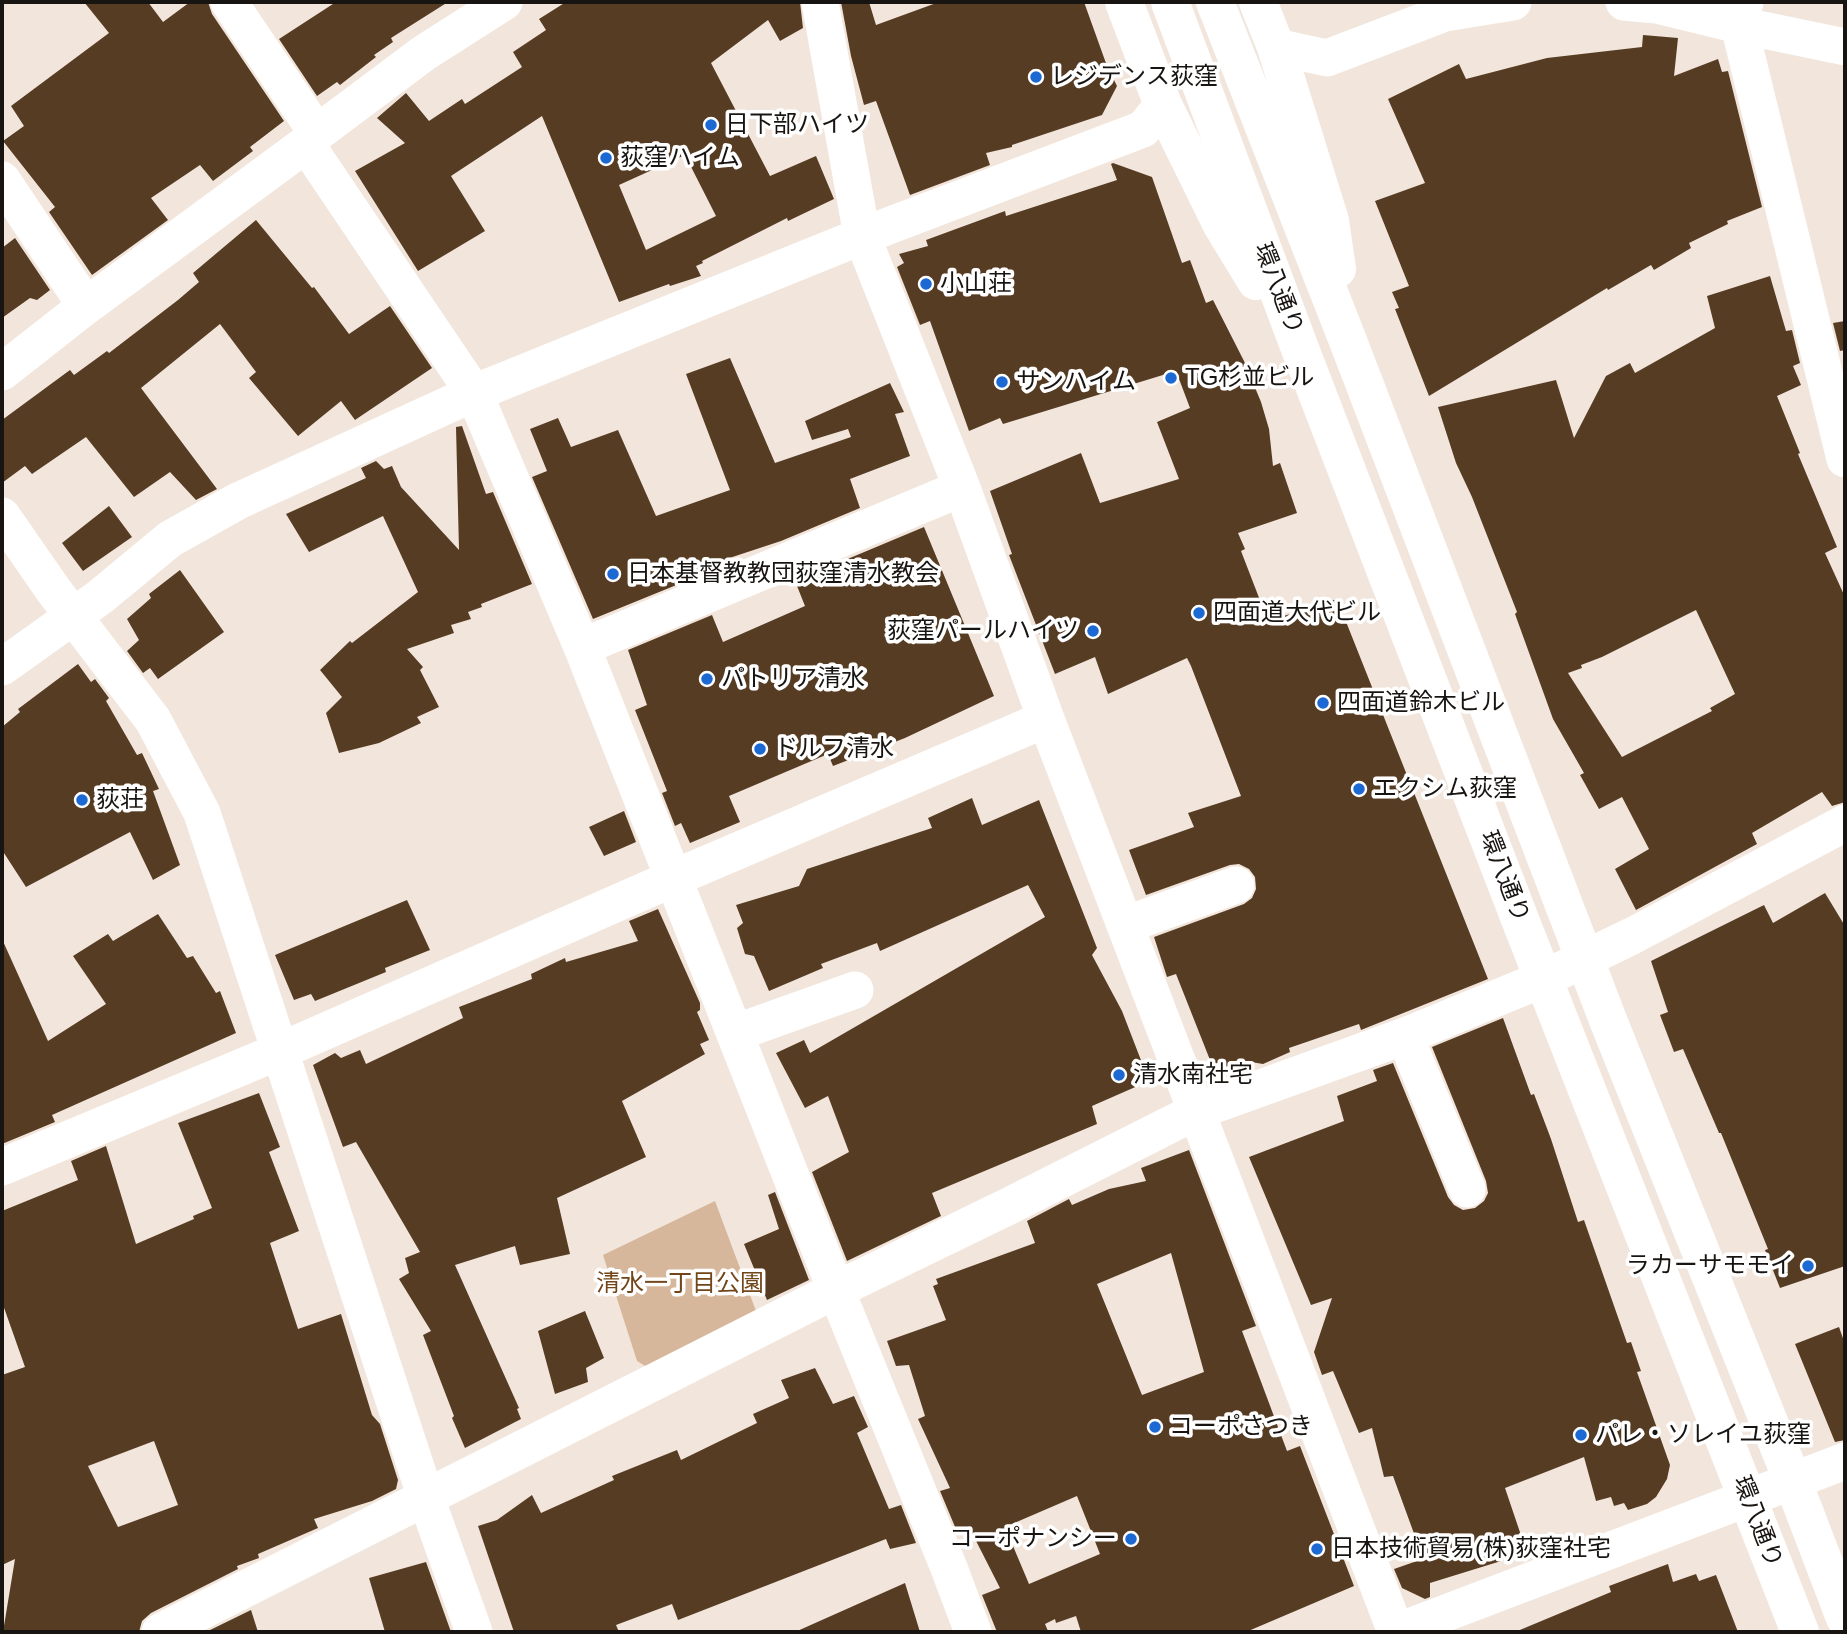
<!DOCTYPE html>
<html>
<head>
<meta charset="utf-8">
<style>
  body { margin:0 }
  #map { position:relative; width:1847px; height:1634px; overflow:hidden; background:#f2e6dc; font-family:Helvetica,sans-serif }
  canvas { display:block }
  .frame { position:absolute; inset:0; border:4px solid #181411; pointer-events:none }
</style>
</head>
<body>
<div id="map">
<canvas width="1847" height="1634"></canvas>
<div class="frame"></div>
</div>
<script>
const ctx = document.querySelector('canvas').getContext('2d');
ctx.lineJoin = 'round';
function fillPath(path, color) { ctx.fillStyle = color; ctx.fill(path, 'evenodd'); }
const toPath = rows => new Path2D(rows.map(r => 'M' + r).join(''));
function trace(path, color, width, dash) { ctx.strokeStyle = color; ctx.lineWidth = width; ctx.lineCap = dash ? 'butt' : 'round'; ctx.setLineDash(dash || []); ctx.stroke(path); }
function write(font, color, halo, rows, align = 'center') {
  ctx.font = font + ' Helvetica,"Noto Sans JP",sans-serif'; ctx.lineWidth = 7; ctx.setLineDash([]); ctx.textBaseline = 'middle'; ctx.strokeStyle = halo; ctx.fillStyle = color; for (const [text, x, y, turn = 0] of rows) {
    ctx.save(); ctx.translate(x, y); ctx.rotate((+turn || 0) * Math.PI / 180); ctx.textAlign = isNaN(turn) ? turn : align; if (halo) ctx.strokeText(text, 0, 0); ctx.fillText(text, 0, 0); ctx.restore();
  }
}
fillPath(toPath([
  [715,1201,756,1311,647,1367,637,1361,603,1255]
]), '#d7b79b');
fillPath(toPath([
  [84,2,148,2,163,22,190,2,208,2,212,14,284,121,250,147,253,151,213,181,200,165,151,198,168,220,92,275,49,212,55,207,3,141,24,126,11,106,109,33],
  [336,2,448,2,391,38,393,42,374,55,376,57,340,85,337,82,317,96,279,39],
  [566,2,800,2,803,28,780,41,768,20,711,63,770,176,816,156,834,199,788,221,787,218,702,261,703,263,696,266,701,276,670,286,669,284,619,302,542,116,451,176,485,231,418,271,355,171,405,143,377,118,406,93,429,121,462,99,465,104,522,67,513,52,546,30,539,19],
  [685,155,716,216,646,250,619,185],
  [841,2,869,2,876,25,939,2,1084,2,1107,66,1117,86,1102,115,1012,145,1012,147,986,153,990,165,910,195,876,101,864,105,851,56],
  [1643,35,1678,38,1674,76,1718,59,1722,72,1728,71,1762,207,1727,221,1728,224,1689,243,1691,248,1654,270,1651,265,1608,290,1607,288,1429,396,1395,309,1399,308,1392,292,1409,286,1375,201,1425,183,1388,99,1459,64,1466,79,1547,58,1642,47],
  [1113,163,1152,177,1182,263,1190,260,1206,303,1213,300,1244,361,1261,402,1269,429,1273,466,1280,463,1297,513,1238,533,1245,549,1241,551,1268,621,1337,599,1488,979,1361,1030,1359,1024,1289,1048,1290,1052,1263,1064,1251,1062,1225,1072,1221,1062,1212,1065,1176,974,1167,977,1154,937,1244,904,1252,898,1256,889,1255,877,1249,869,1239,864,1230,865,1146,895,1129,850,1194,827,1188,813,1241,796,1191,666,1187,658,1108,694,1095,657,1055,674,1009,555,1012,554,990,491,1081,453,1100,503,1179,479,1157,422,1190,408,1176,371,1003,424,1000,418,969,431,930,321,920,325,897,267,904,263,899,254,928,246,926,240,1005,211,1006,216,1117,180,1111,164],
  [256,220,312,288,314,287,349,334,390,306,432,368,355,420,341,401,298,436,249,378,256,372,220,324,141,388,217,489,196,500,170,472,134,497,86,437,32,474,25,466,2,483,2,420,70,370,74,375,107,351,109,353,178,300,199,282,193,273],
  [15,238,50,290,37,300,30,298,2,318,2,248],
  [1770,276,1786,331,1792,330,1800,363,1793,366,1801,385,1777,396,1800,453,1798,454,1837,547,1825,553,1845,597,1845,802,1832,806,1822,792,1752,833,1757,844,1636,910,1615,869,1649,849,1622,797,1599,809,1580,775,1584,773,1553,719,1515,614,1517,612,1472,497,1456,463,1438,407,1556,380,1574,438,1606,376,1630,363,1635,373,1715,328,1707,296],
  [1696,610,1735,694,1710,708,1712,711,1622,757,1568,673,1582,668,1581,665,1602,657],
  [1845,321,1845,350,1840,351,1833,323],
  [730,358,775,463,851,437,848,429,812,440,805,421,890,383,904,412,895,414,910,456,850,479,860,508,781,541,693,570,696,577,593,619,532,477,547,471,530,429,558,418,571,447,618,430,656,516,730,490,686,374],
  [462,426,486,494,493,492,532,584,481,604,482,607,468,612,471,619,451,625,454,633,407,649,423,667,420,670,439,707,417,717,421,723,379,743,339,753,326,713,342,697,320,670,350,641,352,643,418,592,383,516,309,552,286,514,366,478,361,468,376,461,384,469,392,466,401,487,459,550,456,427],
  [109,506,132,537,83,571,62,543],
  [924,527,994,696,905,738,833,766,828,754,729,796,740,822,690,843,681,823,675,826,662,793,667,791,635,710,647,705,628,650,712,615,723,642,805,606,795,581],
  [180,570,224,632,158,679,150,668,143,673,127,651,139,640,127,619,151,598,149,594],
  [78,664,91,682,95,679,109,698,106,701,137,755,142,753,159,789,153,791,180,865,153,880,130,832,26,887,2,850,2,727,20,712,18,709],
  [972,798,982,825,1039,800,1097,948,1092,955,1122,1011,1149,1081,1092,1106,1097,1124,932,1193,941,1216,847,1261,812,1172,849,1152,828,1096,805,1108,776,1053,804,1040,810,1053,1045,917,1028,885,880,951,877,943,821,964,823,968,769,991,754,956,745,954,737,928,743,923,736,905,799,886,807,869,932,828,928,818],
  [624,811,636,842,604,856,589,827],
  [1825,893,1845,926,1845,1266,1780,1288,1765,1250,1768,1249,1721,1133,1719,1133,1683,1049,1674,1052,1660,1015,1668,1012,1651,961,1764,905,1773,923],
  [407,900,430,950,385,968,386,972,315,1001,311,994,294,1000,275,955],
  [658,909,700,1003,700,1010,697,1012,709,1040,700,1044,705,1054,622,1101,646,1157,557,1198,570,1254,520,1265,515,1246,455,1265,519,1408,517,1409,521,1419,465,1448,452,1418,454,1416,423,1335,431,1331,399,1279,409,1273,405,1258,420,1252,356,1142,343,1147,313,1065,335,1053,341,1058,360,1050,366,1064,463,1018,459,1007,532,979,531,974,565,958,566,962,638,941,629,921],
  [158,914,187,958,193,956,216,993,220,991,236,1033,52,1115,55,1122,2,1144,2,939,48,1041,106,1004,73,956,108,934,113,941],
  [1503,1018,1531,1095,1534,1094,1551,1139,1578,1222,1584,1220,1627,1343,1631,1342,1641,1371,1637,1372,1670,1465,1667,1479,1656,1497,1647,1504,1628,1510,1624,1503,1614,1506,1611,1497,1596,1501,1584,1457,1505,1488,1527,1553,1430,1583,1430,1597,1425,1599,1402,1588,1394,1569,1417,1561,1411,1541,1416,1539,1393,1476,1384,1477,1372,1428,1359,1433,1333,1371,1322,1375,1314,1352,1332,1298,1311,1305,1249,1157,1344,1121,1337,1096,1377,1081,1373,1070,1393,1063,1448,1197,1454,1205,1463,1210,1475,1208,1484,1201,1488,1193,1486,1181,1432,1047],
  [259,1093,280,1147,269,1152,299,1231,270,1243,298,1329,341,1314,372,1415,380,1424,398,1480,396,1489,372,1501,314,1519,318,1528,258,1554,259,1558,237,1566,238,1569,151,1613,142,1621,139,1632,3,1632,15,1559,2,1565,2,1375,25,1367,2,1302,2,1211,78,1180,71,1161,106,1146,136,1244,194,1219,193,1216,212,1208,178,1123],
  [154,1441,178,1505,118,1527,88,1466],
  [1189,1150,1256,1326,1242,1331,1287,1451,1300,1446,1354,1586,1246,1632,1081,1632,1076,1616,1056,1623,1055,1619,1045,1624,1048,1631,1045,1632,997,1632,982,1595,1000,1588,971,1531,958,1534,940,1491,950,1488,918,1419,925,1416,909,1365,896,1366,887,1341,946,1320,933,1286,938,1284,936,1279,1035,1243,1027,1221,1069,1199,1072,1205,1109,1189,1146,1181,1141,1168],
  [1171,1253,1204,1372,1142,1395,1097,1284],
  [1077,1496,1100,1554,1029,1584,1005,1527],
  [775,1192,809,1280,767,1300,744,1244,779,1229,768,1195],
  [585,1311,604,1358,586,1368,588,1382,555,1394,538,1331],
  [1839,1327,1845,1344,1845,1440,1835,1442,1795,1344],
  [815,1368,833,1404,854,1396,868,1427,857,1433,889,1509,901,1505,916,1543,890,1549,886,1539,678,1620,672,1604,616,1625,619,1632,514,1632,478,1526,497,1520,532,1495,541,1513,614,1480,612,1476,677,1450,681,1460,757,1423,753,1414,789,1398,781,1380],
  [426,1562,451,1632,385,1632,369,1578],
  [1668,1564,1673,1582,1696,1574,1699,1581,1716,1575,1738,1632,1515,1632,1611,1592,1609,1586],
  [905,1583,920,1632,795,1632],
  [251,1610,258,1632,206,1632]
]), '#573c24');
trace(toPath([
  [229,2,317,133],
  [820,2,862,236,962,488,1046,719,1396,1632],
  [1624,2,1657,5,1739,25,1845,47],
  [1745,2,1739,25,1845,459],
  [1276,47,1327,58,1445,13,1513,2],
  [306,144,474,393,582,647,836,1290,949,1568,973,1632],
  [2,180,86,306],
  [2,372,86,306,306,144,317,133,424,53,504,2],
  [2,516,54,591,153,720,202,813,426,1498,474,1632],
  [582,647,962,488],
  [2,667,100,597,170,539,238,501,474,393,862,236,1143,129,1163,105],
  [1125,925,1236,885],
  [735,1033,855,990],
  [1405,1036,1467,1189],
  [2,1167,280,1051,674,878,1046,719],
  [160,1632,836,1290,1007,1207,1197,1111,1405,1036,1543,979,1632,936,1845,823],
  [1396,1632,1845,1461]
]), '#fff', 37);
trace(toPath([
  [1124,2,1163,105,1222,225,1256,281],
  [1170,2,1302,354,1521,922,1800,1632],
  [1215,2,1348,341,1608,1020,1793,1482,1845,1618],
  [1258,2,1276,47,1330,221,1337,269]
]), '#fff', 38);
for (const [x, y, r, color] of [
  [1036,77,7,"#1c69d4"],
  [711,125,7,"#1c69d4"],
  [606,158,7,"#1c69d4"],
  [926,284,7,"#1c69d4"],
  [1171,378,7,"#1c69d4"],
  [1002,382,7,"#1c69d4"],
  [613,574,7,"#1c69d4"],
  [1199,613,7,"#1c69d4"],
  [1093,631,7,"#1c69d4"],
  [707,679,7,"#1c69d4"],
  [1323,703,7,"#1c69d4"],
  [760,749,7,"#1c69d4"],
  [1359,789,7,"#1c69d4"],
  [82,800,7,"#1c69d4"],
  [1119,1075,7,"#1c69d4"],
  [1808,1266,7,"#1c69d4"],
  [1155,1427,7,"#1c69d4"],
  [1581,1435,7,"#1c69d4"],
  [1131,1539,7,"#1c69d4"],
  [1317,1549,7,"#1c69d4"]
]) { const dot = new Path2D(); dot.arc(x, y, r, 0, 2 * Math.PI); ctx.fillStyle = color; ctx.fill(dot); trace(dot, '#fff', 2.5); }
write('24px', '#181411', '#fff', [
  ["レジデンス荻窪",1050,77],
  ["日下部ハイツ",725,125],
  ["荻窪ハイム",620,158],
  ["小山荘",940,284],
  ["TG杉並ビル",1185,378],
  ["サンハイム",1016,382],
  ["日本基督教教団荻窪清水教会",627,574],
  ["四面道大代ビル",1213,613],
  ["荻窪パールハイツ",1079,631,"right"],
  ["パトリア清水",721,679],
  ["四面道鈴木ビル",1337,703],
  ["ドルフ清水",774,749],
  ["エクシム荻窪",1373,789],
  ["荻荘",96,800],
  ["清水南社宅",1133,1075],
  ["ラカーサモモイ",1794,1266,"right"],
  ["コーポさつき",1169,1427],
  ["パレ・ソレイユ荻窪",1595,1435],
  ["コーポナンシー",1117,1539,"right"],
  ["日本技術貿易(株)荻窪社宅",1331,1549]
], 'left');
write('24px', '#181411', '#fff', [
  ["環八通り",1278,289,69],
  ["環八通り",1504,877,69],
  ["環八通り",1757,1522,69]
]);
write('24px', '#72461a', '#fff', [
  ["清水一丁目公園",680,1284]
]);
</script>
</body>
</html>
